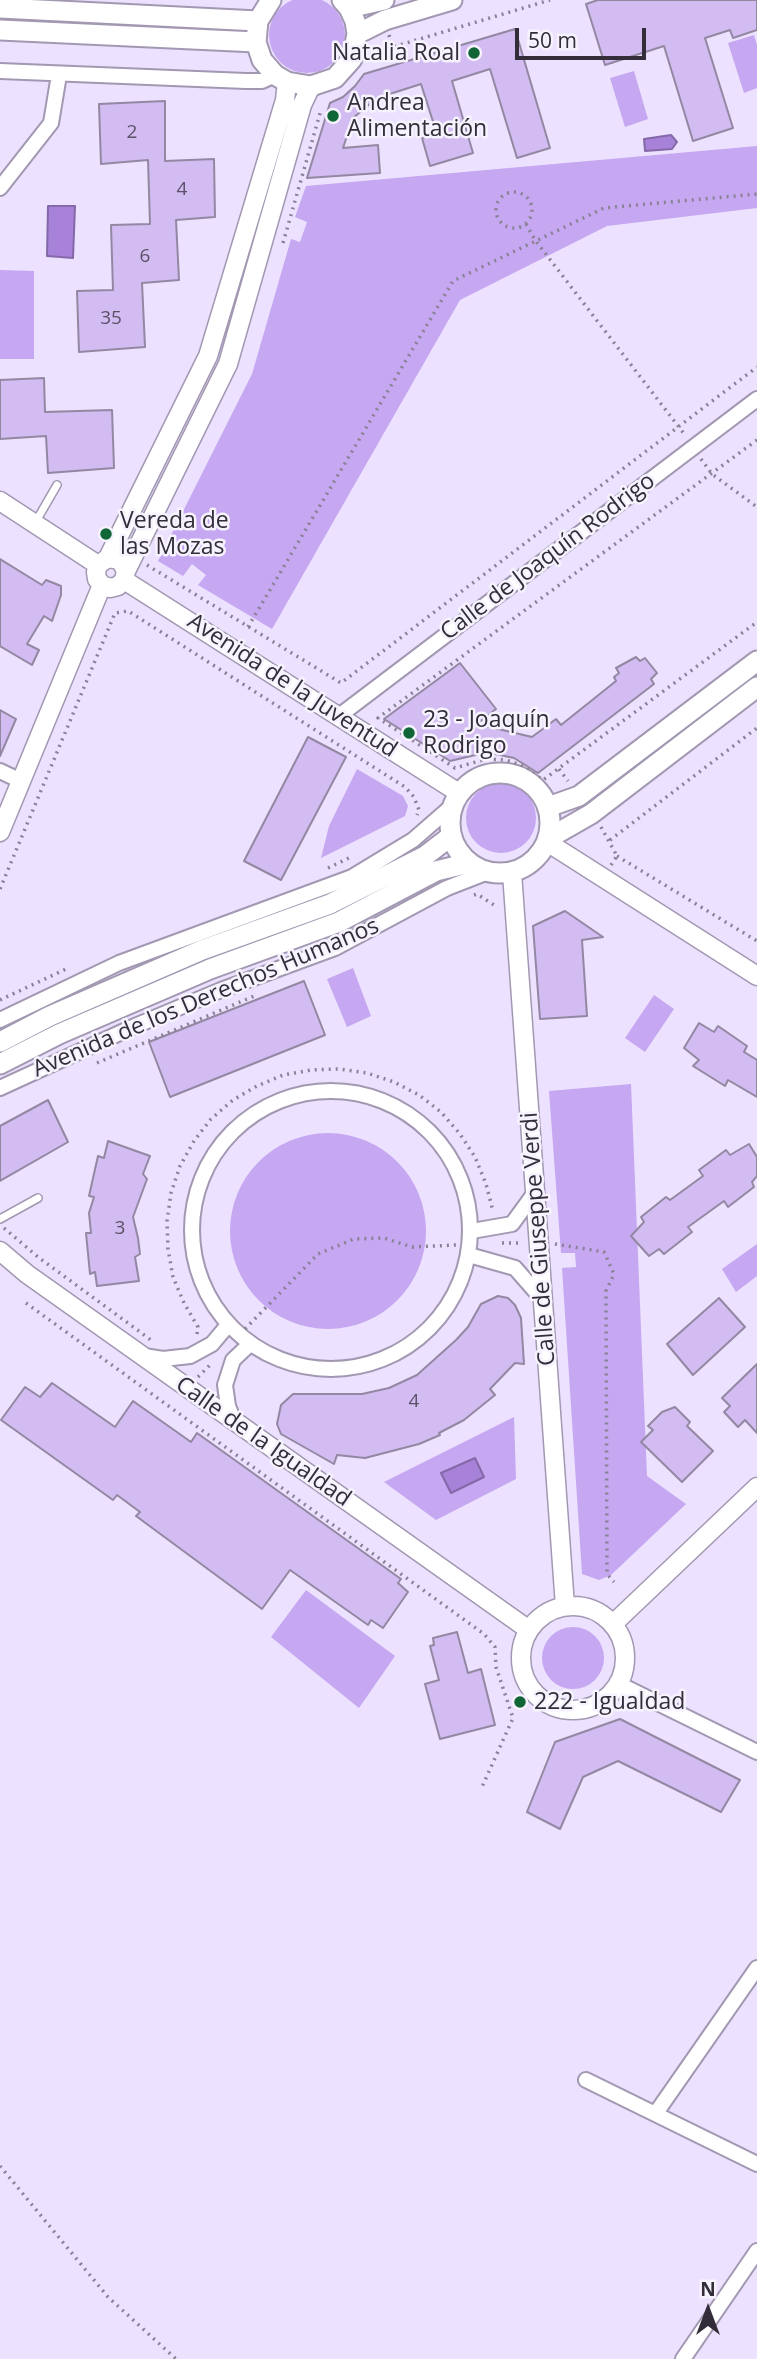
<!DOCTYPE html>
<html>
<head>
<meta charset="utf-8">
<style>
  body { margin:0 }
  #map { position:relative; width:757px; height:2359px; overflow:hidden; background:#ece1fe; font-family:"Open Sans",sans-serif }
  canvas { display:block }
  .north { position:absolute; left:673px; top:2275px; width:70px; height:70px; -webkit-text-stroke:5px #f6f2fe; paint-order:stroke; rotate:0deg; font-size:19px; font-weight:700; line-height:28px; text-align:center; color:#322d38 }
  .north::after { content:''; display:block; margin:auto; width:24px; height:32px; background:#322d38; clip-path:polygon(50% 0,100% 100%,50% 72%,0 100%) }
  .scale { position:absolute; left:515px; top:28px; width:131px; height:32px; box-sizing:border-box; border:4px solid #322d38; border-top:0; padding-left:9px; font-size:21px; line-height:24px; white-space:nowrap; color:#322d38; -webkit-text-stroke:5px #f6f2fe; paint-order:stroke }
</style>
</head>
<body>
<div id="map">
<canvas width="757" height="2359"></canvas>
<div class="north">N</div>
<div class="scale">50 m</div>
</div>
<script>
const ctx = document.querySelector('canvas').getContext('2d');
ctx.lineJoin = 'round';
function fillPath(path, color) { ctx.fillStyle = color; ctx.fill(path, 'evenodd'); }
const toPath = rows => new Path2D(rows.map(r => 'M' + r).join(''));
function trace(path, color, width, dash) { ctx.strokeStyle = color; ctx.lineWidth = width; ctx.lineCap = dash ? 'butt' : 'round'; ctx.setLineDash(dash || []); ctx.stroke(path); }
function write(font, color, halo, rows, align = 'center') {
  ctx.font = font + ' "Open Sans",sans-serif'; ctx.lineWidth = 5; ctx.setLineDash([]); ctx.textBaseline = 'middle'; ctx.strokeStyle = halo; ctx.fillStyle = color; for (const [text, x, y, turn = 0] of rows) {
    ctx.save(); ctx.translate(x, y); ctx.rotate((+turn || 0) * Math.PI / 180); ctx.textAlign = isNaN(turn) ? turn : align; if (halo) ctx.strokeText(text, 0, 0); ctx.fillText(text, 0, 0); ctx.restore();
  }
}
fillPath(toPath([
  '269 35a38 38 0 1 1 76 0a38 38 0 1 1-76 0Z',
  [754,35,757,45,757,88,744,93,728,43],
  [634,71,648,119,625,127,610,78],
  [757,146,757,208,607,226,460,300,272,629,198,585,206,575,192,564,183,576,158,561,252,374,291,239,300,242,307,222,295,217,306,186],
  [0,270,34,271,34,359,0,359],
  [357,769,403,796,408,806,405,816,321,858,329,826],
  '466 818a35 35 0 1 1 70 0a35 35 0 1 1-70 0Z',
  [353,968,371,1016,347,1027,327,979],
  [654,995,674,1009,645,1052,625,1038],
  [631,1084,647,1476,686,1504,611,1575,599,1580,582,1574,562,1268,576,1267,575,1253,561,1253,549,1091],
  '230 1231a98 98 0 1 1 196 0a98 98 0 1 1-196 0Z',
  [757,1244,757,1276,736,1292,722,1269],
  [514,1417,516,1479,436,1520,384,1482],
  [306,1590,395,1656,359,1708,271,1637],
  '542 1658a31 31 0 1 1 62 0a31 31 0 1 1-62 0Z'
]), '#c6a7f1');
const water = toPath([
  [671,135,677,142,672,149,645,151,644,139,671,135],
  [48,206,75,206,73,258,47,256,48,206],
  [475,1458,484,1477,451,1493,441,1473,475,1458]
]);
fillPath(water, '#a782d8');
trace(water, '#8468a8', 2);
const building = toPath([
  [598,0,757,0,757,30,733,38,730,30,705,38,733,128,693,141,664,46,605,65,586,4,598,0],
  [515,29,550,148,517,158,490,69,452,81,473,153,430,166,422,138,437,134,421,84,377,98,353,118,343,148,378,145,380,173,307,178,330,103,343,97,355,86,364,74,515,29],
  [165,101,165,161,214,159,215,217,176,220,179,280,142,283,145,347,79,352,77,291,113,290,111,225,150,224,148,160,101,164,99,104,165,101],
  [44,378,45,412,112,410,114,468,48,473,46,436,0,439,0,380,44,378],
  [0,559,42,585,46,580,61,586,61,595,52,621,44,616,27,644,39,650,32,665,0,646,0,559],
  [636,657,640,661,645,658,657,673,651,679,654,684,538,773,514,758,495,754,484,753,450,761,384,719,460,663,496,709,477,724,532,737,556,719,561,725,616,681,614,677,619,673,616,668,636,657],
  [0,710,16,719,0,756,0,710],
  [308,737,346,757,281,880,244,861,308,737],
  [565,911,603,937,582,940,587,1016,540,1019,533,926,565,911],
  [304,981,325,1035,170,1097,149,1042,304,981],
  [699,1023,714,1032,718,1026,747,1046,744,1052,757,1060,757,1097,728,1080,725,1086,693,1066,699,1060,684,1048,699,1023],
  [48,1100,68,1142,0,1181,0,1126,48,1100],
  [108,1141,150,1156,143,1174,147,1179,133,1217,138,1238,140,1254,135,1257,139,1281,97,1286,95,1272,90,1274,86,1233,91,1233,89,1213,94,1197,89,1196,98,1156,104,1158,108,1141],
  [749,1144,757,1157,757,1176,752,1182,754,1187,728,1207,724,1201,688,1227,692,1232,664,1254,659,1249,649,1256,631,1236,644,1222,641,1217,666,1197,670,1200,703,1176,699,1170,726,1150,730,1155,749,1144],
  [498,1296,508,1298,515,1305,521,1318,524,1364,515,1363,490,1389,495,1395,464,1420,439,1433,440,1435,419,1444,365,1458,337,1455,334,1464,281,1434,277,1424,281,1405,293,1394,362,1394,389,1388,417,1375,456,1340,468,1327,481,1304,498,1296],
  [719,1298,745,1327,693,1375,667,1344,719,1298],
  [757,1364,757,1433,745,1420,738,1427,724,1412,730,1406,722,1398,757,1364],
  [52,1383,115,1427,133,1401,191,1442,197,1433,401,1579,398,1583,408,1592,383,1628,371,1620,368,1625,290,1570,262,1609,136,1516,140,1512,117,1495,113,1500,1,1420,25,1387,40,1397,52,1383],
  [675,1407,690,1422,687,1426,713,1451,682,1482,641,1442,653,1430,648,1426,662,1412,675,1407],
  [457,1632,468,1673,481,1669,495,1725,440,1739,425,1684,439,1680,430,1646,434,1645,433,1638,457,1632],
  [620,1719,740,1780,721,1812,618,1761,583,1777,560,1829,527,1812,555,1742,620,1719]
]);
fillPath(building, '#d2bcf2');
trace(building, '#9388a2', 2);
const service = toPath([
  [35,523,57,485],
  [0,1219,38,1198]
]);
const minor = toPath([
  [0,71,246,81,262,81,275,75],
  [0,188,51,123,59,75],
  [339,716,757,399],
  [0,771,21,781],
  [0,1020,119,963,352,877,413,840,452,806],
  [0,1088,135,1026,221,990,335,948,447,888,488,872],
  '192 1230a139 139 0 1 1 278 0a139 139 0 1 1-278 0Z',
  [472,1231,512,1224,536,1191],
  [469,1255,515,1268,543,1300],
  [144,1356,163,1359,190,1356,212,1344,228,1325],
  [234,1421,228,1406,225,1385,233,1360,250,1344],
  [619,1684,757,1752],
  [586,2080,757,2164],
  [656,2113,757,1968],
  [683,2359,757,2251]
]);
const tertiary = toPath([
  [0,501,98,565],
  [108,558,208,356,285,100,287,82],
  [126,571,120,560,108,558,98,565,96,572,97,579,102,585,110,588,118,586,124,580,126,571,228,364,302,105,311,86],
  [124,580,459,793],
  [0,832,102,585],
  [547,842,757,976],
  [512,873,565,1606],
  [0,1251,27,1274,529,1630],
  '521 1658a52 52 0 1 1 104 0a52 52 0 1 1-104 0Z',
  [613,1624,757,1487]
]);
const secondary = toPath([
  [271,0,258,21,256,42,262,60,275,75,287,82,311,86,335,78,352,59,357,34,355,21,349,8,342,0],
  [0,8,258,21],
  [349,8,384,0],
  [0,30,256,42],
  [357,34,385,20,452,0],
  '450 823a50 50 0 1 1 100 0a50 50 0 1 1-100 0Z',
  [548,807,579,796,757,661],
  [549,838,591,814,757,687],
  [0,1042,50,1016,202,950,330,904,425,856,451,836],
  [0,1064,59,1034,210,969,339,922,436,871,469,863]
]);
trace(service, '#a298b2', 10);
trace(minor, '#a298b2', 18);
trace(tertiary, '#a298b2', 21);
trace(secondary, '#a298b2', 23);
trace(toPath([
  [389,35,393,47,550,0],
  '496 210a18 18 0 1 1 36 0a18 18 0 1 1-36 0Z',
  [526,224,535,240,685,435],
  [283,243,321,110],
  [757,440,378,718,455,768,486,759,506,760,521,765,543,780,757,622],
  [701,459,712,474,757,507],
  [147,565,341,683,757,367],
  [248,627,453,281,604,208,757,194],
  [559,769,568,781],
  [601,827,617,856,611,865],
  [610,840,757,728],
  [617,856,757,941],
  [328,868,353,856],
  [0,889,115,613,128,611,405,787,414,797,419,810,417,815],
  [474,895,477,894,497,907],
  [0,1000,66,969],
  [97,1063,254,996],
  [4,1228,38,1257,151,1340],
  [502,1243,522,1243],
  [555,1244,604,1252,614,1274,606,1291,607,1574,614,1582],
  [26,1303,484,1634,495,1647,496,1667,513,1718,482,1787],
  [245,1329,318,1254,354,1239,384,1238,412,1247,456,1245],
  [197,1334,198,1327,184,1303,173,1277,168,1249,167,1221,171,1193,180,1166,194,1141,211,1119,233,1100,257,1086,283,1075,311,1070,339,1069,367,1073,394,1082,419,1095,441,1112,460,1134,475,1157,486,1184,493,1211],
  [198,1377,210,1365],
  [0,2166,108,2297,176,2359]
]), '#898295', 3.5, [2, 5]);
trace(service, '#fff', 7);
trace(minor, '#fff', 14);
trace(tertiary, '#fff', 18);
trace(secondary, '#fff', 19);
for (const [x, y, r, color] of [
  [474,53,7,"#116638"],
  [333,116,7,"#116638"],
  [106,534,7,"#116638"],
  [409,733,7,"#116638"],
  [520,1702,7,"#116638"]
]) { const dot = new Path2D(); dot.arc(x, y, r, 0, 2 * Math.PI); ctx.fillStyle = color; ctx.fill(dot); trace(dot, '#f6f2fe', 2.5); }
write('19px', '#5a5166', null, [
  ["2",132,133],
  ["4",182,190],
  ["6",145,257],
  ["35",111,319],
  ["3",120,1229],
  ["4",414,1402]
]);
write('23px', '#322d38', '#f6f2fe', [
  ["Natalia Roal",460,53,"right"],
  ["Andrea",347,103],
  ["Alimentación",347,129],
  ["Vereda de",120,521],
  ["las Mozas",120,547],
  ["23 - Joaquín",423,720],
  ["Rodrigo",423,746],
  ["222 - Igualdad",534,1702]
], 'left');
write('23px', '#322d38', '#f6f2fe', [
  ["Calle de Joaquín Rodrigo",548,557,-37],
  ["Avenida de la Juventud",292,686,33],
  ["Avenida de los Derechos Humanos",206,998,-23],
  ["Calle de Giuseppe Verdi",539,1239,-94],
  ["Calle de la Igualdad",263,1442,35]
]);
</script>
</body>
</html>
